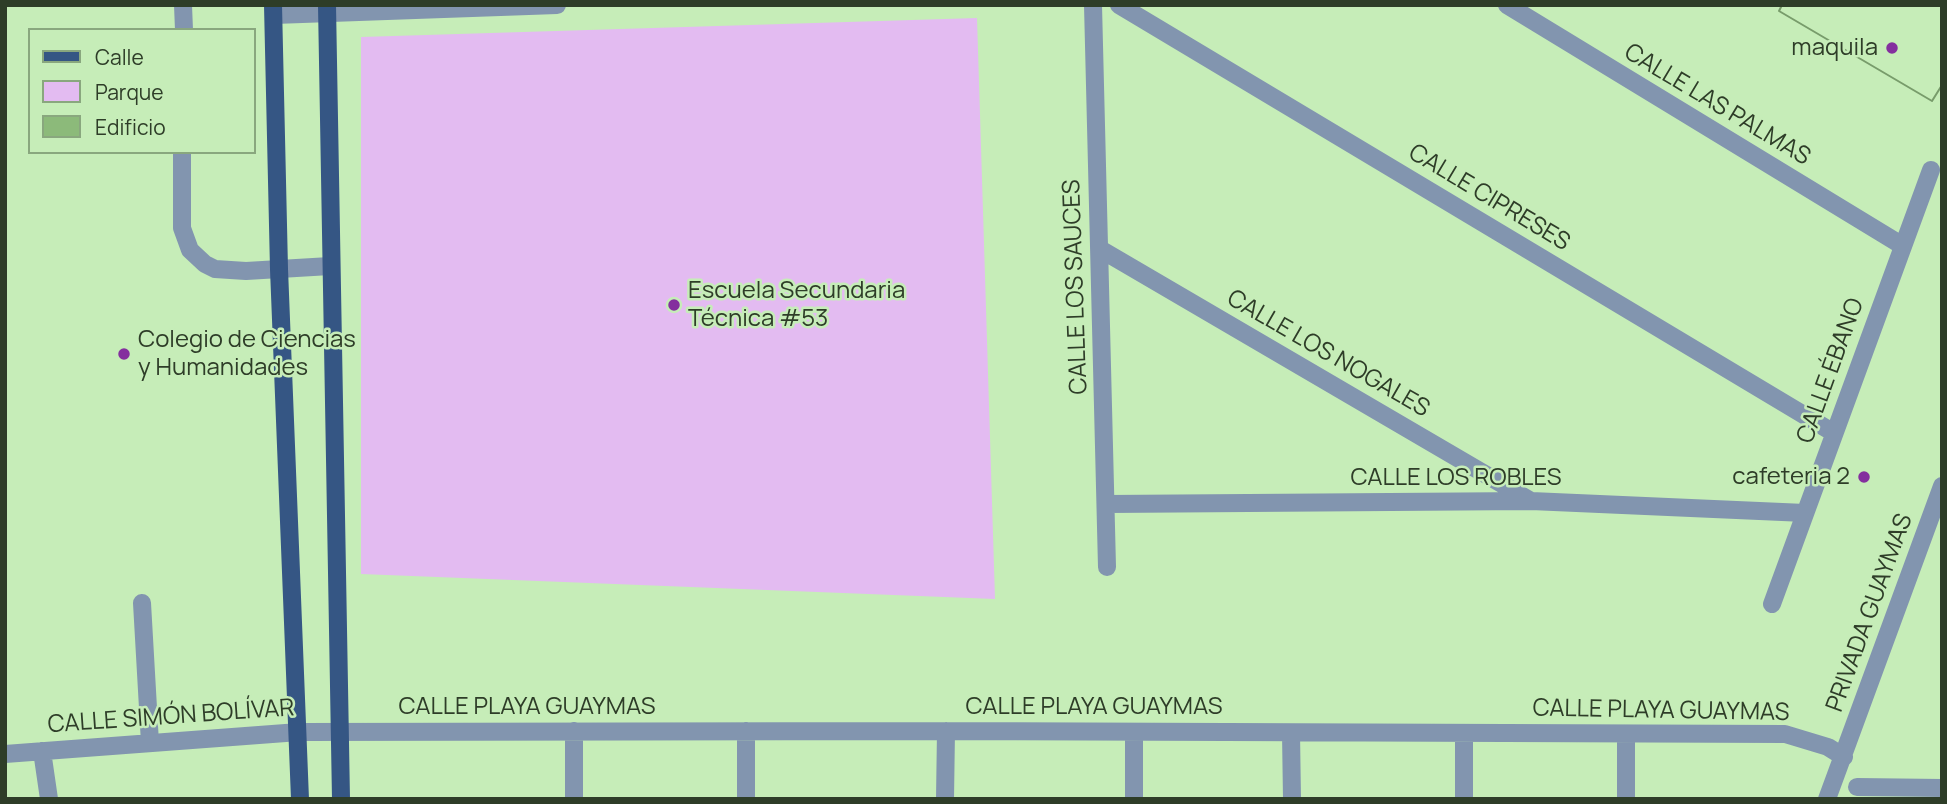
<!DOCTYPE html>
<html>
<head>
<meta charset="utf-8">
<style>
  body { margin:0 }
  #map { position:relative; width:1947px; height:804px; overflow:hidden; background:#c6edb8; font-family:Manrope,sans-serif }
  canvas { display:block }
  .frame { position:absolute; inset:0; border:7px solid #2e3d28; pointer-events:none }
  .legend { position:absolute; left:28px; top:28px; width:228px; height:126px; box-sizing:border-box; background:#c6edb8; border:2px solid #89a77e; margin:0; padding:9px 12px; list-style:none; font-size:21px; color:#2e3d28 }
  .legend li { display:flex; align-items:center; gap:14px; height:35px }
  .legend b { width:35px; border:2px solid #89a77e }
</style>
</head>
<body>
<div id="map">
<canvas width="1947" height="804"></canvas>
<div class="frame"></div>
<ul class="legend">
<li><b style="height:9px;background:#355684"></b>Calle</li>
<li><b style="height:19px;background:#e3bbf1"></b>Parque</li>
<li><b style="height:19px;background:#8cba7a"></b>Edificio</li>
</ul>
</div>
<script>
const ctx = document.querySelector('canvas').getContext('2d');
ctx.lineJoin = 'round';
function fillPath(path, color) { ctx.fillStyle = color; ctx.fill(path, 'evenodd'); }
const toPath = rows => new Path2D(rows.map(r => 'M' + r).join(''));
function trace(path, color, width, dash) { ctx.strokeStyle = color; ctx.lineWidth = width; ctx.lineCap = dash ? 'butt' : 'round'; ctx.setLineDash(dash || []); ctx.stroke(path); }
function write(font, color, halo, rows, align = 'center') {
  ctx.font = font + ' Manrope,sans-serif'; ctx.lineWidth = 5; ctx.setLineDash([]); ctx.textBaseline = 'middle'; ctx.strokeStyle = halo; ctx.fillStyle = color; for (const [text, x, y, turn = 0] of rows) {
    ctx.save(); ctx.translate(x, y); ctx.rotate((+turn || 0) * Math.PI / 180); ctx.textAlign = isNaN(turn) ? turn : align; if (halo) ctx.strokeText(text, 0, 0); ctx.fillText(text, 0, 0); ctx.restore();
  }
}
fillPath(toPath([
  [977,18,995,599,361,574,361,37]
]), '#e3bbf1');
const building = toPath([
  [1782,5,1942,5,1942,85,1932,101,1779,11,1782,5],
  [1782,5,1942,5,1942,85,1932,101,1779,11,1782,5]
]);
fillPath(building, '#8cba7a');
trace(building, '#789c6b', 2);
trace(toPath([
  [183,5,184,30],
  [1093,5,1107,567],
  [1119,5,1834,433],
  [1507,5,1903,246],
  [274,15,557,5],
  [182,152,182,228,190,250,205,264,215,269,246,271,330,266],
  [1100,249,1531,501],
  [1107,504,1531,501,1805,513],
  [142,603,150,743],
  [1772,604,1931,170],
  [574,731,574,799],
  [1134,732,1134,799],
  [1291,733,1292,799],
  [1464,733,1464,799],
  [42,751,49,799],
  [5,754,299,732,946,731,1785,734,1828,747,1844,757],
  [1857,787,1942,788],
  [746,799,746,731],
  [945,799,946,731],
  [1626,799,1626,734],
  [1827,799,1942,486]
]), '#8295af', 18);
trace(toPath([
  [273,5,279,269,300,799],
  [327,5,341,799]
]), '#355684', 18);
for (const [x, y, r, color] of [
  [1892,48,7,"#842f9e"],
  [674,305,7,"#842f9e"],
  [124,354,7,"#842f9e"],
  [1864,477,7,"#842f9e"]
]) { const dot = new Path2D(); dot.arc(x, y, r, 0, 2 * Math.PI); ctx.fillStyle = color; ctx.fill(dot); trace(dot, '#c6edb8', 2.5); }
write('24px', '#2e3d28', '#c6edb8', [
  ["maquila",1878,48],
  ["Escuela Secundaria",688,291,"left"],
  ["Técnica #53",688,319,"left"],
  ["Colegio de Ciencias",138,340,"left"],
  ["y Humanidades",138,368,"left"],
  ["cafeteria 2",1850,477]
], 'right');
write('24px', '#2e3d28', '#c6edb8', [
  ["CALLE LAS PALMAS",1717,105,31],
  ["CALLE CIPRESES",1489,198,31],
  ["CALLE LOS SAUCES",1076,287,-92],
  ["CALLE LOS NOGALES",1328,354,30],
  ["CALLE ÉBANO",1831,371,-70],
  ["CALLE LOS ROBLES",1456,478],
  ["PRIVADA GUAYMAS",1870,613,-70],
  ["CALLE PLAYA GUAYMAS",527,707],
  ["CALLE PLAYA GUAYMAS",1094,707],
  ["CALLE PLAYA GUAYMAS",1661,711,1],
  ["CALLE SIMÓN BOLÍVAR",171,717,-4]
]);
</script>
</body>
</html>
